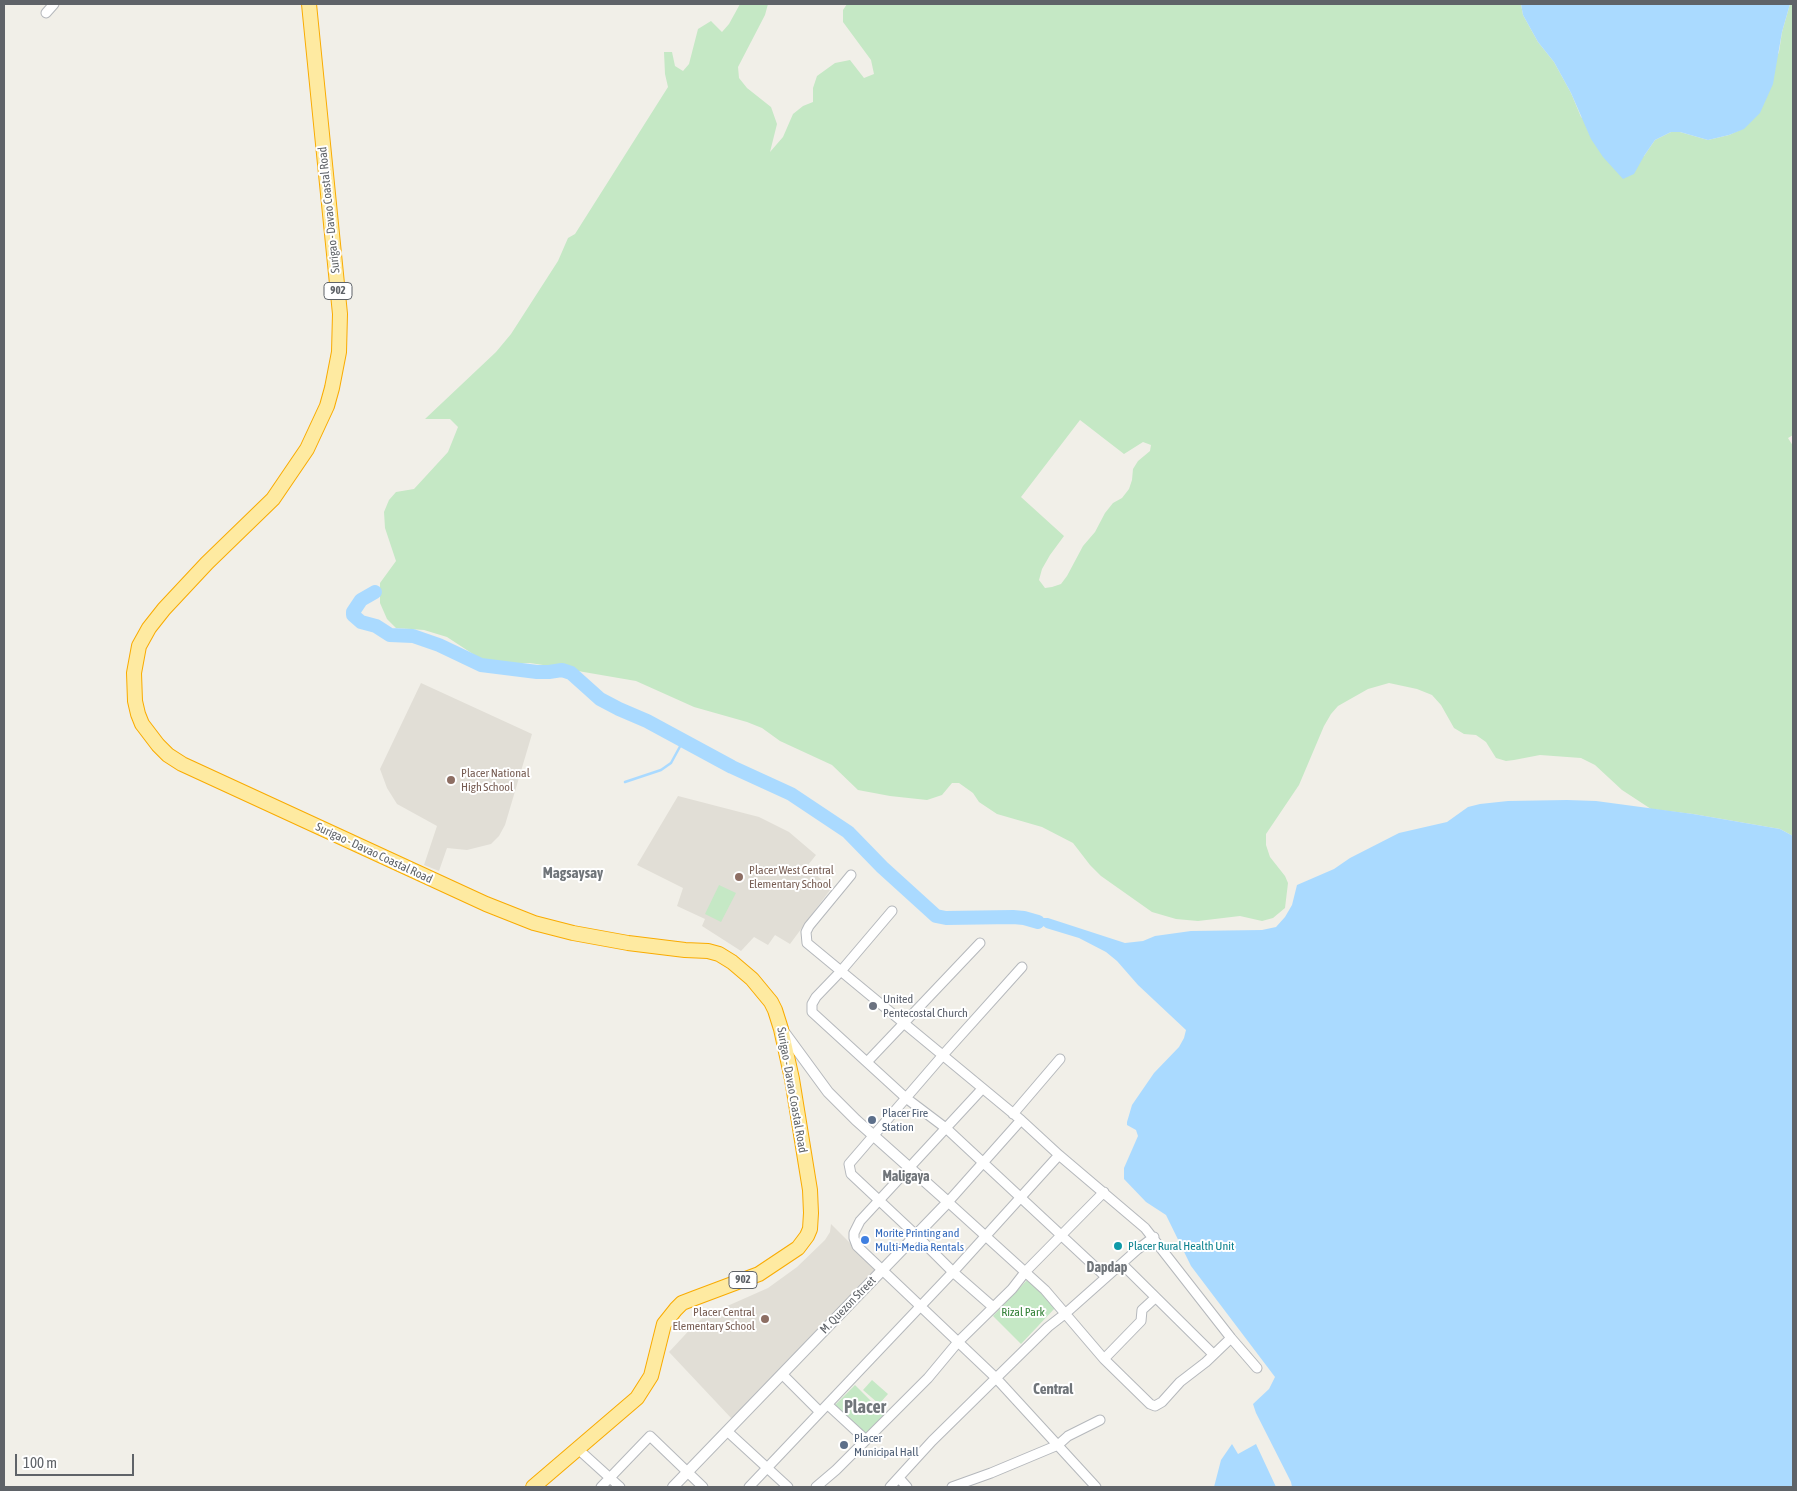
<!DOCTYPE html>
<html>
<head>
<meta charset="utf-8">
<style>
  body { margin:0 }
  #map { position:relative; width:1797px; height:1491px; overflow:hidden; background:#f1efe8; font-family:"Asap Condensed",sans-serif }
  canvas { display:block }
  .frame { position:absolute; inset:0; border:5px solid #5f6368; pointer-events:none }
  .scale { position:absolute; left:15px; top:1454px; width:119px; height:22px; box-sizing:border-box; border:2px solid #5f6368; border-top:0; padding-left:6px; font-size:15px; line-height:18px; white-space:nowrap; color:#5f6368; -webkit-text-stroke:4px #fff; paint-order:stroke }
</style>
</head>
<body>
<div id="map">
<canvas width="1797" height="1491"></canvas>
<div class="frame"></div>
<div class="scale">100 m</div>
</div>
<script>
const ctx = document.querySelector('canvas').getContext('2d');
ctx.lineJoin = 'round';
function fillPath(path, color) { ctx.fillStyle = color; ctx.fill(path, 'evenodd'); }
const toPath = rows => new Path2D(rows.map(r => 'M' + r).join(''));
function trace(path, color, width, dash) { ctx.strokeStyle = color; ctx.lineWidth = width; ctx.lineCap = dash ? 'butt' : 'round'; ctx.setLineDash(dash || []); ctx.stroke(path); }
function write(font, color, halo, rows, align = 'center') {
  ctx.font = font + ' "Asap Condensed",sans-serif'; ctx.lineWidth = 4; ctx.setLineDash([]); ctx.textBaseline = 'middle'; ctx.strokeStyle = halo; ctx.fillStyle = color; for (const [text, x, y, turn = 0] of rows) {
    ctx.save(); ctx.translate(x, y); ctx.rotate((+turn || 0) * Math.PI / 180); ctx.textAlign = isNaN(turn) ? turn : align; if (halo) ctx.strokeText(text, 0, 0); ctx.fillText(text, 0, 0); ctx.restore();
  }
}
fillPath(toPath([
  [421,683,532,734,505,825,499,836,491,844,467,850,447,848,439,871,424,865,437,826,397,804,387,788,380,769],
  [678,796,759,817,789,832,816,855,808,865,830,890,790,944,775,935,768,945,754,937,741,951,702,926,705,919,677,906,683,888,637,865],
  [831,1224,876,1269,732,1419,669,1352,696,1323,707,1315,768,1288,797,1267,825,1240,830,1232]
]), '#e1ded6');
fillPath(toPath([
  [740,4,768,4,765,15,738,67,739,78,747,88,771,107,777,124,770,152,783,137,793,114,803,106,813,102,813,88,817,76,835,63,850,60,864,78,874,74,871,60,843,22,843,10,847,4,1521,4,1523,15,1538,42,1554,62,1571,93,1581,117,1644,156,1655,140,1671,132,1680,132,1708,140,1729,135,1744,128,1779,52,1782,32,1790,4,1793,4,1793,435,1788,438,1793,446,1793,836,1780,829,1693,814,1651,809,1622,790,1595,765,1581,758,1540,755,1514,760,1506,761,1496,758,1486,742,1476,735,1464,734,1454,728,1441,705,1432,695,1417,689,1389,683,1368,689,1338,706,1331,714,1324,726,1299,785,1266,834,1266,845,1270,857,1285,876,1288,883,1285,908,1273,918,1262,921,1240,916,1198,921,1176,919,1152,912,1101,876,1090,865,1073,843,1042,827,997,814,979,802,973,793,959,783,952,783,942,795,927,800,890,796,858,790,832,765,780,741,762,728,747,722,694,707,636,681,543,665,530,663,494,664,479,658,447,637,424,630,396,628,387,619,380,603,380,583,396,561,385,528,384,512,389,500,396,492,414,489,448,452,458,427,450,419,425,419,496,352,511,334,558,261,568,238,575,234,668,87,665,74,664,52,672,52,675,66,683,71,689,64,698,29,711,21,722,32,729,24],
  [1080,420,1124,454,1143,442,1151,445,1150,451,1138,461,1133,469,1132,480,1129,489,1122,498,1113,503,1105,513,1095,532,1083,546,1067,576,1061,584,1052,587,1045,588,1039,580,1042,569,1050,555,1064,536,1021,497],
  [719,885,736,893,721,922,705,914],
  [1028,1279,1056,1307,1021,1344,993,1316],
  [872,1380,888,1394,879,1404,863,1390],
  [855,1385,885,1415,865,1435,835,1405]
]), '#c5e8c5');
fillPath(toPath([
  [1521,4,1790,4,1782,32,1773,84,1760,113,1744,129,1729,135,1708,140,1680,132,1671,132,1655,140,1644,156,1634,174,1623,179,1603,157,1591,139,1571,93,1554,62,1538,42,1523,15],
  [1567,800,1596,801,1693,814,1780,829,1793,836,1793,1487,1292,1487,1291,1482,1256,1413,1253,1404,1269,1389,1275,1377,1191,1266,1166,1215,1146,1202,1124,1179,1124,1168,1138,1136,1136,1130,1127,1125,1127,1122,1132,1105,1154,1073,1179,1047,1184,1038,1186,1030,1138,985,1117,961,1106,952,1079,938,1046,928,1038,922,1044,918,1048,918,1125,943,1143,941,1155,936,1191,931,1262,930,1276,927,1285,917,1292,905,1297,885,1334,869,1350,858,1399,833,1447,822,1468,807,1480,804,1508,801],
  [1232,1444,1238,1454,1256,1444,1276,1487,1214,1487,1221,1460]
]), '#aadaff');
trace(toPath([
  [625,782,661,770,671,763,683,741]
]), '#aadaff', 2.5);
trace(toPath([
  [375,592,361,600,353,612,353,615,361,622,376,626,390,635,413,636,439,645,481,665,537,672,549,672,562,670,571,673,600,699,619,709,647,721,732,767,791,794,848,832,882,867,936,916,946,918,1013,917,1024,918,1038,922]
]), '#aadaff', 14);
const minor = toPath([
  [46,13,54,4],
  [851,875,809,926,806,932,807,943,1021,1120,1059,1155,1145,1228,1231,1338,1257,1368],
  [892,911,841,971,816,997,812,1004,812,1012,906,1098,947,1129,1106,1277],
  [867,1062,980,943],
  [982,1089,860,1221,854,1233,854,1238,857,1246,996,1378,1096,1487],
  [1013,1114,1060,1059],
  [1021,1120,948,1202,1045,1290,1104,1359,1150,1404,1155,1406,1162,1402,1180,1382,1206,1362,1231,1338],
  [1122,1264,1213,1354],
  [993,1307,953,1272,916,1235,851,1174,849,1164,943,1055,1022,967],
  [1104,1359,1141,1321,1142,1310,1155,1298],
  [782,1374,820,1412],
  [828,1405,866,1440],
  [727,1431,788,1487],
  [578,1449,620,1487],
  [899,1478,907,1487],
  [601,1487,650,1436,703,1487],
  [749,1487,953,1272,1059,1155],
  [816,1487,836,1470,928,1378,958,1342,1012,1289,1026,1271,1104,1192],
  [890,1487,932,1441,1048,1327,1066,1313,1138,1249,1154,1237],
  [952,1487,991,1473,1058,1445,1068,1436,1100,1420]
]);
const tertiary = toPath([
  [673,1487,948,1202,856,1120,828,1092,784,1032]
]);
const trunk = toPath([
  [309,4,340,314,339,352,332,388,327,406,307,449,273,499,207,563,164,609,149,628,139,646,134,673,135,701,138,714,142,724,158,745,168,755,182,764,486,904,534,923,573,933,628,943,685,950,708,951,719,954,732,962,752,979,771,1002,775,1010,781,1029,792,1079,810,1190,811,1213,810,1229,807,1236,798,1248,759,1274,695,1298,682,1303,676,1309,664,1324,651,1376,637,1398,533,1487]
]);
trace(minor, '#b5b8bc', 11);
trace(tertiary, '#b5b8bc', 12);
trace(trunk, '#f9ab00', 16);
trace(minor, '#fff', 9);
trace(tertiary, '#fff', 10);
trace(trunk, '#feeaa1', 14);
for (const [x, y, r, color] of [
  [451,780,5,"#8d6e63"],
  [739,877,5,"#8d6e63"],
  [873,1006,5,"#6b7280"],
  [872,1120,5,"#5c6f8a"],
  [865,1240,5,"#3f7fe0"],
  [1118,1246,5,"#0f9aa8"],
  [765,1319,5,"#8d6e63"],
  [844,1445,5,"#5c6f8a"]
]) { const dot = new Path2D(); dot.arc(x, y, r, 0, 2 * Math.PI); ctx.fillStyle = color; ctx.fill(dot); trace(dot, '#fff', 2); }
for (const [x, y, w] of [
  [338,291,28],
  [743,1280,28]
]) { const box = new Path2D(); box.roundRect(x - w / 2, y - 8.5, w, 17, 4); ctx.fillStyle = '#fff'; ctx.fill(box); trace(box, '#5f6368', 1); }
write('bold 11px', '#5f6368', null, [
  ["902",338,291],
  ["902",743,1280]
]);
write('12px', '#5f6368', '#fff', [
  ["Surigao - Davao Coastal Road",329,210,-96],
  ["Surigao - Davao Coastal Road",374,853,25],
  ["Surigao - Davao Coastal Road",792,1090,80],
  ["M. Quezon Street",848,1305,-46]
]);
write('12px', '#785e54', '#fff', [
  ["Placer National",461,773],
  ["High School",461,787],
  ["Placer West Central",749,870],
  ["Elementary School",749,884],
  ["Placer Central",755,1312,"right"],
  ["Elementary School",755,1326,"right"]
], 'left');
write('12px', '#5b616d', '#fff', [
  ["United",883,999],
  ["Pentecostal Church",883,1013]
], 'left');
write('12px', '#4e5e75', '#fff', [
  ["Placer Fire",882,1113],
  ["Station",882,1127],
  ["Placer",854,1438],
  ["Municipal Hall",854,1452]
], 'left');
write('12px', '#366cbe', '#fff', [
  ["Morite Printing and",875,1233],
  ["Multi-Media Rentals",875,1247]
], 'left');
write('12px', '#0d838f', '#fff', [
  ["Placer Rural Health Unit",1128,1246]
], 'left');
write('12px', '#348238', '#fff', [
  ["Rizal Park",1023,1312]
]);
write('bold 14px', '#70757a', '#fff', [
  ["Maligaya",906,1177],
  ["Dapdap",1107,1268]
]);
write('bold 15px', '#70757a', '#fff', [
  ["Magsaysay",573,873],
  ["Central",1053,1389]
]);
write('bold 18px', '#70757a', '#fff', [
  ["Placer",865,1407]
]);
</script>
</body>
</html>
